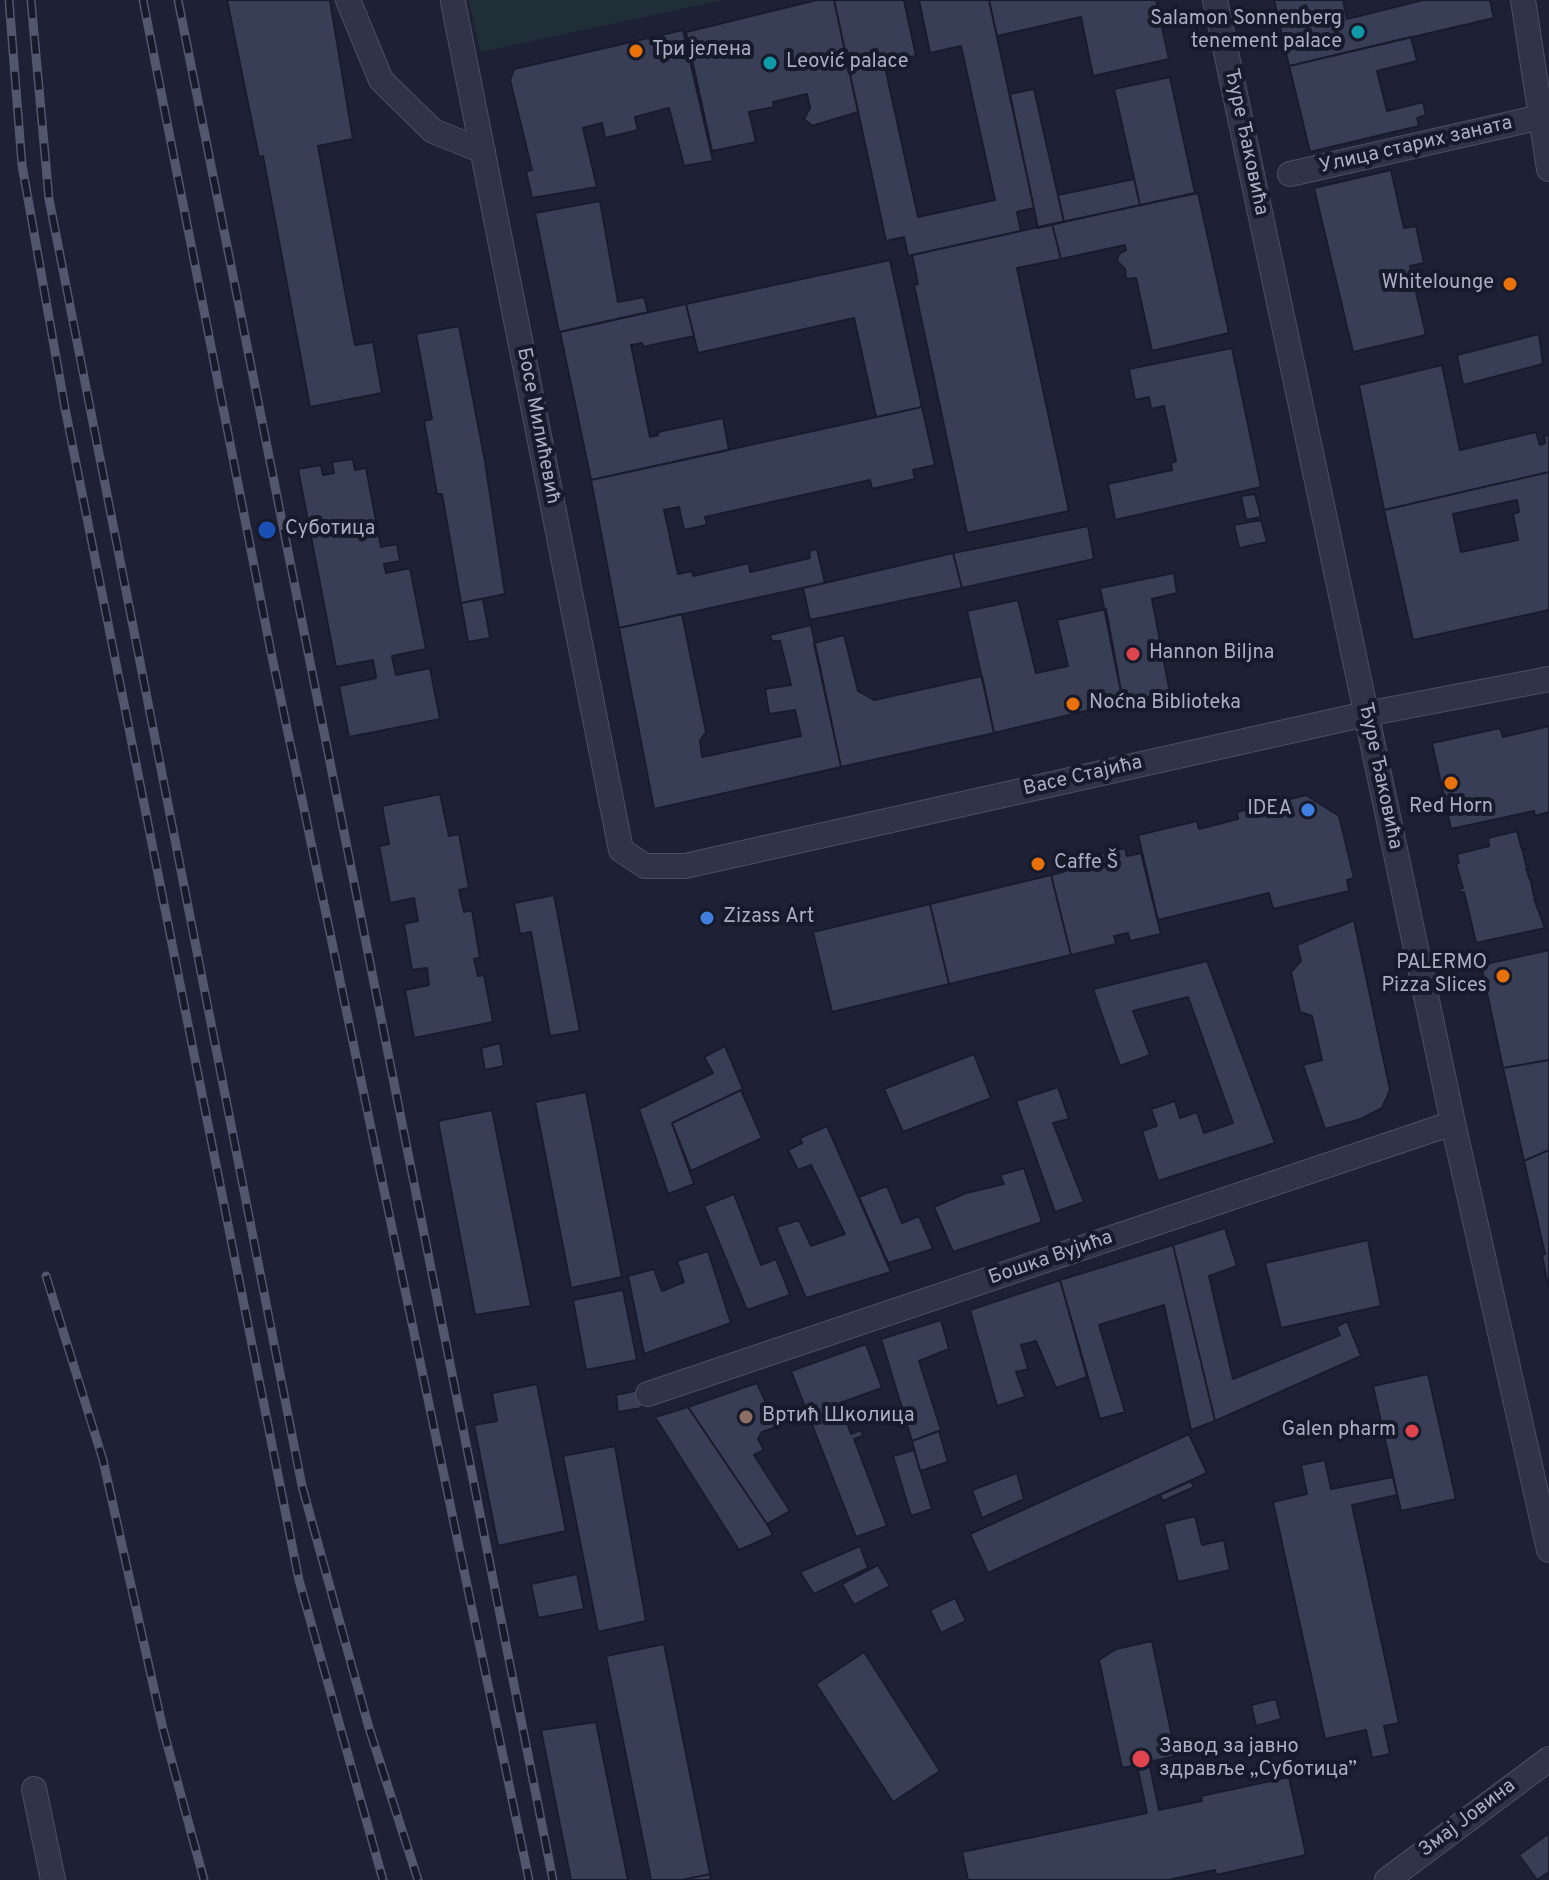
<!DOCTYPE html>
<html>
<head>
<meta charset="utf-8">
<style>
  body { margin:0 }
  canvas { display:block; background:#1e2136 }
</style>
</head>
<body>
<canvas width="1549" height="1880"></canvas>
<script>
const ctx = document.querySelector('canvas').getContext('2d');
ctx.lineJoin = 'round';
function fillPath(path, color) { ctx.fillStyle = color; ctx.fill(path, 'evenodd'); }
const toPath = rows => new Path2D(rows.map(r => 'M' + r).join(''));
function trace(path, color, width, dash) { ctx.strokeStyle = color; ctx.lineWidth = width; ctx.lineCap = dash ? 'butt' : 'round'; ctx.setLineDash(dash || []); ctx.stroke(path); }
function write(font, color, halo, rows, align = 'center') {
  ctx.font = font + ' Overpass,sans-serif'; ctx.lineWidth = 8; ctx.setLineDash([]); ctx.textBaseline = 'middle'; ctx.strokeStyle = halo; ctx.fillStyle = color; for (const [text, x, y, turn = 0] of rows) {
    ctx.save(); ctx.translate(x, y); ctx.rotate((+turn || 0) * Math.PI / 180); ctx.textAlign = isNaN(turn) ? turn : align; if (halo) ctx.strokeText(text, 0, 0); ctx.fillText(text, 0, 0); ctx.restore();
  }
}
fillPath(toPath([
  [469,0,723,0,480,52]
]), '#202e38');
const building = toPath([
  [227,0,330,0,353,139,318,146,355,345,373,342,382,393,310,407,263,156,259,157,227,0],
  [817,0,834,0,858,112,812,126,804,119,810,108,807,94,773,102,774,107,749,112,756,142,712,151,686,32,817,0],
  [834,0,904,0,916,56,884,62,918,217,995,200,961,46,930,53,919,0,989,0,1034,208,1017,212,1021,231,908,256,904,237,886,241,834,0],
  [989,0,1156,0,1169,59,1093,76,1081,17,997,36,989,0],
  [1274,0,1343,0,1347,19,1423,0,1490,0,1494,18,1289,66,1274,0],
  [683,30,713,161,684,166,669,108,635,117,638,130,605,138,602,123,583,128,597,187,532,198,526,171,532,170,510,80,514,69,683,30],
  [1411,37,1417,61,1377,71,1387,111,1423,102,1426,115,1417,118,1419,126,1310,152,1289,66,1411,37],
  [1170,77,1195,193,1140,205,1114,89,1170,77],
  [1034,89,1064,222,1038,228,1010,94,1034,89],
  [1391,170,1404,228,1416,226,1424,263,1410,266,1426,335,1353,352,1314,188,1391,170],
  [1134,179,1140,205,1064,222,1058,195,1134,179],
  [1198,193,1229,333,1152,351,1136,278,1126,279,1125,269,1117,261,1119,254,1126,250,1125,245,1061,259,1052,224,1198,193],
  [600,201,618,302,644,297,648,312,559,332,535,213,600,201],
  [1052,224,1061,259,1017,268,1069,511,967,533,914,285,918,284,912,255,1052,224],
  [890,260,922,407,876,417,854,318,698,353,686,304,890,260],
  [686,304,694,336,643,347,642,343,631,345,650,437,658,435,658,432,723,418,729,450,591,480,560,332,686,304],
  [459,326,485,461,505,594,461,603,442,494,437,494,424,421,432,419,416,334,459,326],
  [1539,334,1543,364,1463,385,1457,355,1539,334],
  [1232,348,1261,487,1115,520,1108,484,1172,470,1171,463,1176,461,1164,406,1151,409,1149,397,1135,400,1129,369,1232,348],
  [1442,365,1460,450,1536,432,1540,445,1545,443,1544,436,1549,435,1549,472,1384,510,1359,385,1442,365],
  [922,407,935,465,913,470,915,479,872,489,870,480,705,517,707,525,684,530,679,507,664,510,678,574,692,571,693,576,749,563,750,572,810,558,809,551,817,549,825,583,619,628,591,480,922,407],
  [353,459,355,470,366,468,381,547,397,544,400,561,384,564,386,573,410,568,426,649,392,656,396,675,430,668,440,719,349,737,339,686,376,678,373,660,336,667,298,469,321,465,323,475,334,473,332,462,353,459],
  [1549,472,1549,610,1413,640,1384,510,1549,472],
  [1517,500,1519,512,1513,514,1518,540,1461,552,1453,514,1517,500],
  [1255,494,1261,517,1246,520,1241,496,1255,494],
  [1261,520,1267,542,1239,548,1234,525,1261,520],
  [1088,526,1094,559,962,588,953,553,1088,526],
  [953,553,962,588,810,620,803,588,953,553],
  [1174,573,1177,593,1152,599,1170,693,1123,702,1100,588,1174,573],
  [483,599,490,638,468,642,461,603,483,599],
  [1018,600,1036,673,1068,666,1057,620,1106,609,1123,702,994,733,967,611,1018,600],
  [682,614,706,732,700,741,702,757,801,736,795,710,769,714,765,689,791,685,780,641,772,641,770,635,811,625,841,767,654,809,619,628,682,614],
  [844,635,858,691,874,700,982,676,994,733,841,767,814,643,844,635],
  [1549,726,1549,812,1535,816,1534,811,1451,829,1432,743,1500,728,1503,737,1549,726],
  [440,794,449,836,459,834,469,888,459,890,464,912,472,910,480,958,474,959,478,976,484,975,493,1022,414,1038,405,990,429,985,427,968,412,970,404,924,418,921,414,898,390,903,379,846,389,844,382,806,440,794],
  [1306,795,1339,816,1354,878,1347,880,1349,891,1273,909,1269,893,1158,920,1138,835,1197,821,1199,829,1238,819,1237,812,1306,795],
  [1517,831,1522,850,1526,848,1523,852,1526,865,1531,867,1526,868,1530,880,1534,882,1531,882,1534,896,1538,897,1534,899,1545,928,1476,943,1464,892,1460,893,1459,889,1463,888,1456,864,1459,863,1457,854,1489,846,1488,838,1517,831],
  [1125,848,1127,856,1141,853,1161,934,1130,941,1128,933,1114,936,1116,944,1071,955,1051,875,1066,871,1064,863,1125,848],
  [1051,875,1071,955,949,984,930,904,1051,875],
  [554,895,580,1031,550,1036,531,932,520,934,514,903,554,895],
  [930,904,949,984,832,1012,813,932,930,904],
  [1354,920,1390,1090,1382,1108,1361,1119,1325,1129,1303,1065,1322,1060,1312,1016,1300,1012,1291,972,1301,961,1297,945,1354,920],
  [1549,950,1549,1060,1503,1068,1481,965,1549,950],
  [1207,961,1275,1143,1158,1181,1142,1131,1157,1126,1151,1109,1175,1101,1180,1118,1197,1112,1204,1133,1233,1123,1188,997,1133,1011,1150,1055,1120,1066,1093,989,1207,961],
  [500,1043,504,1066,485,1070,481,1048,500,1043],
  [725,1046,743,1089,672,1123,694,1184,668,1194,639,1109,713,1073,704,1057,725,1046],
  [974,1054,991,1098,903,1132,884,1089,974,1054],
  [1549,1060,1549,1150,1524,1161,1503,1068,1549,1060],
  [1058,1087,1069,1119,1053,1123,1084,1202,1055,1212,1016,1101,1058,1087],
  [741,1090,762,1138,691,1171,672,1123,741,1090],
  [586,1092,622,1277,571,1288,535,1102,586,1092],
  [492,1110,531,1306,475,1315,438,1121,492,1110],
  [827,1126,891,1272,806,1298,776,1227,799,1220,811,1246,845,1234,811,1165,798,1170,788,1150,802,1143,800,1138,827,1126],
  [1549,1150,1549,1286,1548,1286,1542,1255,1545,1254,1524,1161,1549,1150],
  [1024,1168,1042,1222,953,1252,934,1207,966,1193,1004,1184,1000,1175,1024,1168],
  [887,1186,902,1223,919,1216,933,1249,888,1263,859,1197,887,1186],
  [734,1194,761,1265,776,1259,790,1295,747,1310,704,1206,734,1194],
  [1225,1228,1237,1266,1209,1276,1233,1379,1340,1335,1336,1327,1347,1321,1361,1356,1215,1421,1173,1245,1225,1228],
  [1368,1240,1381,1306,1281,1328,1265,1263,1368,1240],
  [1173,1245,1215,1421,1191,1430,1164,1305,1099,1325,1125,1412,1100,1419,1060,1280,1173,1245],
  [708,1251,731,1323,644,1354,628,1276,654,1269,662,1291,684,1282,677,1261,708,1251],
  [1060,1280,1087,1377,1056,1388,1036,1341,1021,1345,1028,1369,1016,1372,1025,1397,997,1406,970,1310,1060,1280],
  [623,1290,637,1360,586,1370,573,1300,623,1290],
  [941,1320,949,1349,919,1361,941,1430,912,1441,881,1339,941,1320],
  [866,1344,882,1388,840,1403,851,1434,861,1430,863,1436,854,1439,887,1526,856,1537,791,1371,866,1344],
  [1428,1374,1456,1499,1401,1511,1373,1386,1428,1374],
  [757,1383,777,1427,762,1432,758,1439,764,1450,754,1455,790,1511,767,1524,688,1407,757,1383],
  [537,1384,566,1531,498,1546,474,1425,497,1421,492,1393,537,1384],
  [639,1390,642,1408,618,1412,616,1395,639,1390],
  [688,1407,767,1524,773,1535,739,1550,655,1417,688,1407],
  [939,1431,948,1462,920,1471,912,1441,939,1431],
  [1189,1434,1207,1473,988,1573,970,1534,1189,1434],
  [615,1446,646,1621,598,1632,563,1456,615,1446],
  [914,1450,932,1509,911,1516,893,1456,914,1450],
  [1325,1460,1331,1489,1393,1477,1397,1495,1352,1505,1399,1723,1384,1726,1390,1754,1372,1758,1366,1730,1325,1739,1273,1502,1307,1494,1301,1465,1325,1460],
  [1017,1473,1024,1499,982,1518,972,1490,1017,1473],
  [1191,1481,1194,1487,1163,1501,1160,1495,1191,1481],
  [1195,1516,1202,1545,1224,1540,1230,1570,1178,1582,1164,1524,1195,1516],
  [860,1546,868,1568,814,1594,800,1572,860,1546],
  [878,1565,890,1586,854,1605,842,1584,878,1565],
  [577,1574,584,1609,538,1618,531,1584,577,1574],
  [955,1598,966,1621,941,1633,930,1610,955,1598],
  [1152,1641,1176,1756,1149,1762,1159,1810,1202,1801,1201,1796,1289,1777,1306,1855,1216,1875,1215,1870,1168,1880,968,1880,962,1852,1147,1813,1137,1765,1122,1768,1099,1660,1116,1649,1152,1641],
  [664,1644,710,1874,682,1880,651,1880,606,1656,664,1644],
  [864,1652,940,1771,893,1802,816,1684,864,1652],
  [1276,1699,1281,1719,1256,1726,1251,1705,1276,1699],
  [596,1722,628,1880,571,1880,541,1730,596,1722],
  [1549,1833,1549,1872,1537,1880,1519,1855,1549,1833],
  [710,1874,711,1880,682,1880,710,1874]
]);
fillPath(building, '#393e57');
trace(building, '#191b2d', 2);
const minor = toPath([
  [348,0,381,80,433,131,483,151],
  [1215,0,1453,1123,1549,1550],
  [1523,0,1549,169],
  [453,2,621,850,645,866,685,866,1366,714,1549,679],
  [1290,174,1541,117],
  [648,1394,1453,1123],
  [34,1789,53,1880],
  [1387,1880,1549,1759]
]);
trace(minor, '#4c4e62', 26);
trace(minor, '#313447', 24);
const rail = toPath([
  [9,0,22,165,65,408,299,1580,383,1880],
  [31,0,49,199,302,1486,369,1728,418,1880],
  [143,0,271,652,529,1880],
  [178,0,553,1880],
  [46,1276,103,1460,163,1729,204,1880]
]);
trace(rail, '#53566f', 9);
trace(rail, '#171a2b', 6, [18]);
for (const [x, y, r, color] of [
  [1358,32,8,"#0f9aa8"],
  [636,51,8,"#e8710a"],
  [770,63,8,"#0f9aa8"],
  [1510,284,8,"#e8710a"],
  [267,530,10,"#1a4fb4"],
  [1133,654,8,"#e0444e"],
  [1073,704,8,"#e8710a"],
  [1451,783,8,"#e8710a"],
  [1308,810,8,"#3f7fe0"],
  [1038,864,8,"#e8710a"],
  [707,918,8,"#3f7fe0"],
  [1503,976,8,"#e8710a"],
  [746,1417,8,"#8d6e63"],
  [1412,1431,8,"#e0444e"],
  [1141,1759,10,"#e0444e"]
]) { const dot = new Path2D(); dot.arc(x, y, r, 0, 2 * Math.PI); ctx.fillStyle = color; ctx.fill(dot); trace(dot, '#171a2b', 3); }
write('20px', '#abadc4', '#171a2b', [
  ["Salamon Sonnenberg",1342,20,"right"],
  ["tenement palace",1342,43,"right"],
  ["Три јелена",652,51],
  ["Leović palace",786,63],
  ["Whitelounge",1494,284,"right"],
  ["Суботица",285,530],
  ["Hannon Biljna",1149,654],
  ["Noćna Biblioteka",1089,704],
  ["Red Horn",1451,808,"center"],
  ["IDEA",1292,810,"right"],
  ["Caffe Š",1054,864],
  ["Zizass Art",723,918],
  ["PALERMO",1487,964,"right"],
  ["Pizza Slices",1487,987,"right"],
  ["Вртић Школица",762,1417],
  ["Galen pharm",1396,1431,"right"],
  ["Завод за јавно",1159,1748],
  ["здравље „Суботица”",1159,1771]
], 'left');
write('20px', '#abadc4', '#171a2b', [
  ["Ђуре Ђаковића",1245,142,78],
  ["Улица старих заната",1416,146,-13],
  ["Босе Милићевић",537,426,79],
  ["Ђуре Ђаковића",1379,776,78],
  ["Васе Стајића",1083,777,-13],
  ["Бошка Вујића",1051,1259,-19],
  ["Змај Јовина",1468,1819,-37]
]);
</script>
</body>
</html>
